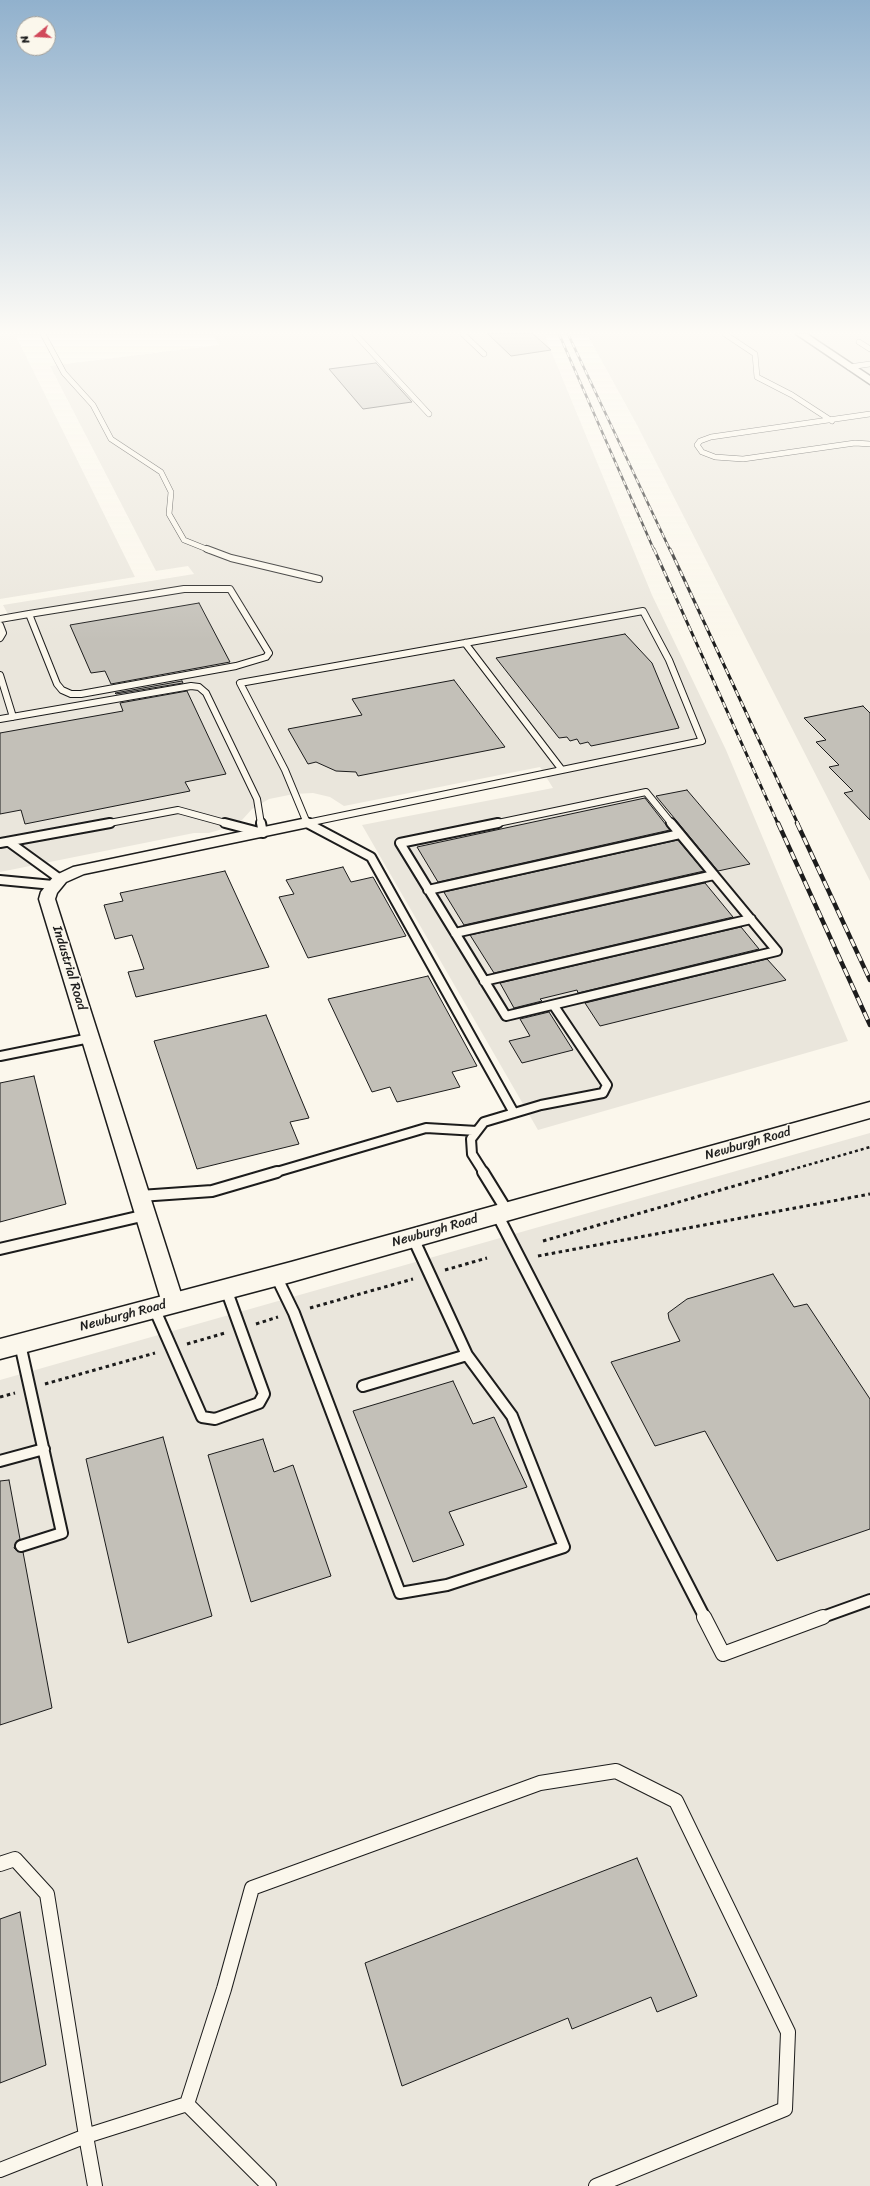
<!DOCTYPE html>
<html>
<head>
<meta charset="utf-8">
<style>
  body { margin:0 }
  #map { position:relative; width:870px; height:2186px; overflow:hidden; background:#fbf7ec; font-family:Sriracha,sans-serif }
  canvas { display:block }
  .north { position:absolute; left:16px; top:16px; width:40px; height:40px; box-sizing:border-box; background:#fbf7ec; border:1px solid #a29f99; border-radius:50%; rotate:252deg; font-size:11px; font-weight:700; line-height:16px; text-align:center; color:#1c1c1c }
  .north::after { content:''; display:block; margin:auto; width:14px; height:18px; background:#d1495b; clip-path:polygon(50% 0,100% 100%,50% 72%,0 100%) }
</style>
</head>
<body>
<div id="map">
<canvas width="870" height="2186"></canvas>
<div class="north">N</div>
</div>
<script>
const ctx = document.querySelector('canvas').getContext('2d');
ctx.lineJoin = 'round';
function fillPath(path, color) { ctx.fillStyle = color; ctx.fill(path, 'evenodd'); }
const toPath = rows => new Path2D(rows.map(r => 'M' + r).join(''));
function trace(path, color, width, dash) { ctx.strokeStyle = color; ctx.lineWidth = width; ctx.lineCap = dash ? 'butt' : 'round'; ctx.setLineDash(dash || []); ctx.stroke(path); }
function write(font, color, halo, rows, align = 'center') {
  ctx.font = font + ' Sriracha,sans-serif'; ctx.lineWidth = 3; ctx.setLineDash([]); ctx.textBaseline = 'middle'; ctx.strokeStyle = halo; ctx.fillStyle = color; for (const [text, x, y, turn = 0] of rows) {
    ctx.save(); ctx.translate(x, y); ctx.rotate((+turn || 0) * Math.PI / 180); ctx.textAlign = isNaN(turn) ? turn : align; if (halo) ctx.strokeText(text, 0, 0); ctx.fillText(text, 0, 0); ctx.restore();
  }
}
fillPath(toPath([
  [0,334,15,334,135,577,0,599],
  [212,334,544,334,652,595,726,750,848,1041,538,1130,362,825,553,788,540,767,344,806,330,797,313,793,294,794,269,799,252,809,242,820,226,828,209,833,194,833,0,872,0,624,12,622,3,605,194,574,188,566,156,571,50,366,219,345],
  [587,334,870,334,870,881,637,425],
  [870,1133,870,2186,0,2186,0,1380]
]), '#eae6dc');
const building = toPath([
  [488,334,533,334,551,350,511,356,488,334],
  [376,363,389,377,412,402,363,409,329,369,376,363],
  [199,603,230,662,111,684,105,671,91,673,70,625,199,603],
  [625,634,652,663,679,728,591,746,588,742,580,744,577,739,570,741,567,737,559,738,496,658,625,634],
  [454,680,505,747,358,776,356,772,336,771,316,762,308,764,288,729,362,715,352,699,454,680],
  [182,681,183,683,116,694,115,693,182,681],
  [187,691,226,774,185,782,190,791,25,824,21,810,0,814,0,733,123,711,120,703,187,691],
  [863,706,870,713,870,820,844,793,853,791,829,767,839,765,816,742,826,740,804,718,863,706],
  [687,790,750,864,718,871,656,796,687,790],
  [645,798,670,830,438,882,417,847,645,798],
  [678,840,704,871,464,925,445,894,444,892,678,840],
  [343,867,351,882,373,877,406,936,308,958,279,897,294,894,286,880,343,867],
  [225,871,269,967,136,997,128,972,144,969,132,935,115,939,104,905,123,901,120,893,225,871],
  [705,883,733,917,494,973,470,935,705,883],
  [741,927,759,949,578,993,577,990,540,999,542,1001,514,1008,500,983,741,927],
  [767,959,786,980,600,1026,585,1003,767,959],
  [428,976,477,1066,452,1072,460,1087,397,1102,390,1087,372,1092,328,999,428,976],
  [549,1012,573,1050,522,1063,509,1041,530,1036,520,1019,549,1012],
  [266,1015,309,1118,290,1122,299,1144,197,1169,154,1041,266,1015],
  [34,1076,66,1204,0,1222,0,1083,34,1076],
  [773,1274,794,1307,807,1304,870,1399,870,1529,777,1561,705,1431,655,1446,611,1362,680,1341,669,1319,668,1313,687,1299,773,1274],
  [453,1381,473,1424,494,1417,527,1487,449,1512,464,1545,413,1562,353,1411,453,1381],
  [163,1437,212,1616,128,1643,86,1459,163,1437],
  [263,1439,274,1472,293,1465,331,1576,251,1602,208,1455,263,1439],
  [9,1480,20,1539,16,1542,14,1548,17,1551,23,1552,52,1708,0,1725,0,1481,9,1480],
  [637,1858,697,1996,657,2012,651,1997,572,2029,568,2018,402,2086,365,1963,637,1858],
  [20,1912,46,2065,0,2083,0,1919,20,1912]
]);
fillPath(building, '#c3c0b8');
trace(building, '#1c1c1c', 1);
const laneFar4 = toPath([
  [43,334,64,373,93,405,111,439,161,472,171,492,169,514,184,540,209,550],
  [355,334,429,414],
  [463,334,484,354],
  [725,334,755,354,757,377,792,395,832,421],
  [859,342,870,349],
  [849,367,870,364],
  [870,414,711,437,700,441,697,445,702,452,715,457,743,459,855,443,870,444]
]);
const laneFar3 = toPath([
  [207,549,231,558,319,579],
  [184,589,230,589,269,653,266,657,236,666,81,694,71,694,62,690,57,684,29,614,184,589],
  [0,619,29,614],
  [0,625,3,633,0,638],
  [465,643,643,611,669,660,702,741,562,770],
  [465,643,562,770,307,823,285,770,240,683,465,643],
  [0,675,13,717],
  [0,719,191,686,199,687,206,693,257,799,261,824],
  [104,824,178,810,229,824],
  [493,824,646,792,672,824]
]);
const laneFar2 = toPath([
  [225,823,263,833,261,823],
  [307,823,371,857,514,1113],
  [307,823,309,823],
  [498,823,400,843,506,1016,777,951,671,823],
  [9,842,60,879],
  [0,843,110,823],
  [0,880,53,885],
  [428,890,680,834],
  [455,933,714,875],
  [484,981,751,919],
  [0,1056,90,1038],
  [273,1173,426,1128,477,1131],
  [484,1173,472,1154,471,1139,484,1122,541,1105,603,1093,607,1085,554,1006]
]);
const laneFar1 = toPath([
  [483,1172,507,1211],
  [140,1196,212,1191,277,1172],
  [497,1214,705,1618],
  [0,1249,146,1215],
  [276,1276,294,1313,400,1593,447,1585,564,1547,512,1416,467,1355,413,1238],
  [154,1308,202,1417,215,1419,259,1403,264,1394,226,1289],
  [20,1344,62,1533,21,1546],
  [363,1386,467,1355],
  [0,1461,44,1449],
  [820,1618,870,1600]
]);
const lane = toPath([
  [704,1617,723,1654,823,1617],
  [0,1864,15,1859,47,1894,86,2136,0,2170],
  [187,2104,224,1989,252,1888,540,1783,616,1771,676,1801,788,2032,785,2109,596,2186],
  [187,2104,269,2186],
  [95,2186,86,2136,187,2104]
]);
const street = toPath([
  [796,334,807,334,870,376,870,384,796,334],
  [307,818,313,820,315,823,313,826,84,874,66,882,57,893,55,899,184,1303,181,1309,173,1312,165,1309,162,1303,39,899,41,892,54,876,73,867,307,818]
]);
const secondary = toPath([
  [870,1102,870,1118,291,1282,0,1359,0,1339,291,1262,870,1102]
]);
trace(laneFar4, '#1c1c1c', 6);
trace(laneFar3, '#1c1c1c', 8);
trace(laneFar2, '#1c1c1c', 12);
trace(laneFar1, '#1c1c1c', 14);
trace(lane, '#1c1c1c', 16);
trace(street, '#1c1c1c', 3);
trace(secondary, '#1c1c1c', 3);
trace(toPath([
  [780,1173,870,1147]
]), '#1c1c1c', 2.5, [3, 3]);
trace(toPath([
  [543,1241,783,1172],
  [538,1256,870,1194],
  [445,1270,487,1258],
  [310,1308,413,1279],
  [256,1324,278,1317],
  [187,1344,225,1333],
  [45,1384,155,1353],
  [0,1397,15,1393]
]), '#1c1c1c', 3, [3.5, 3.5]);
trace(laneFar4, '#fbf7ec', 5);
trace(laneFar3, '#fbf7ec', 6);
trace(laneFar2, '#fbf7ec', 8);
trace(laneFar1, '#fbf7ec', 10);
trace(lane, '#fbf7ec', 14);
fillPath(street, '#fbf7ec');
fillPath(secondary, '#fbf7ec');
const railFar2 = toPath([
  [559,334,654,550],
  [568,334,670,550]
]);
const railFar1 = toPath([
  [654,549,778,824],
  [670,549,798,824]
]);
const rail = toPath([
  [778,823,870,1025],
  [797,823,870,980]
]);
trace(railFar2, '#1c1c1c', 2.5);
trace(railFar1, '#1c1c1c', 3);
trace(rail, '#1c1c1c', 4.5);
trace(railFar2, '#fbf7ec', 1.5, [5]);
trace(railFar1, '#fbf7ec', 2, [6]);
trace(rail, '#fbf7ec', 3, [8]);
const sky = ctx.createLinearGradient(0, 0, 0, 640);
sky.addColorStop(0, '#91b1cd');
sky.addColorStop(0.52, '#fdfbf6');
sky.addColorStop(1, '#fdfbf600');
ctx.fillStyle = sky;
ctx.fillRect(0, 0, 870, 640);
write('13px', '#1c1c1c', '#fbf7ec', [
  ["Industrial Road",69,968,73],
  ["Newburgh Road",748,1144,-16],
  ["Newburgh Road",435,1231,-16],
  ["Newburgh Road",123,1316,-15]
]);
</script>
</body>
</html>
